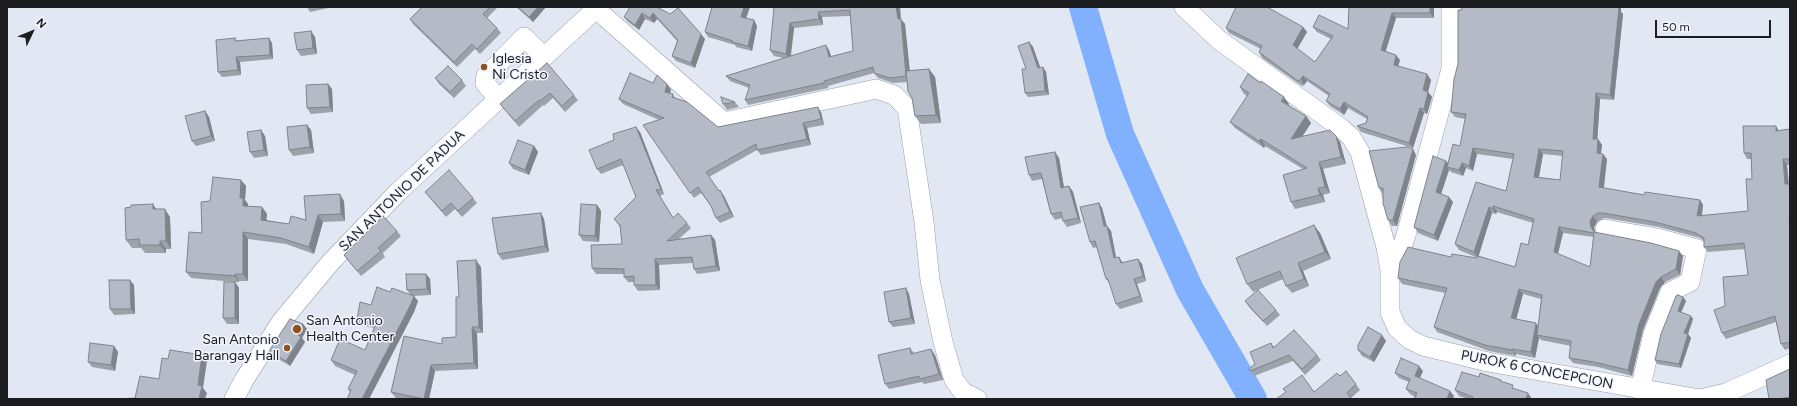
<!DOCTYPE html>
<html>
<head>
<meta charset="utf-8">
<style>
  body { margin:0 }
  #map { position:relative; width:1797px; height:406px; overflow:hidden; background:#e1e8f3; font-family:Figtree,sans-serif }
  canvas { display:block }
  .frame { position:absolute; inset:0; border:8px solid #1b1d21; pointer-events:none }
  .north { position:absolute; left:12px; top:12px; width:40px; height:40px; -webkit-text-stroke:3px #f0f5fe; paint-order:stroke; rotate:47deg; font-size:11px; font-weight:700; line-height:16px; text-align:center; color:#1b1d21 }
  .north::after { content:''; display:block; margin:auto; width:14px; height:18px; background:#1b1d21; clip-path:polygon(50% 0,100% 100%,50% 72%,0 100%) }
  .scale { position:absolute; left:1655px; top:20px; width:116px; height:18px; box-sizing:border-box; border:2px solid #1b1d21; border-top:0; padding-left:5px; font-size:12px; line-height:14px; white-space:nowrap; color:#1b1d21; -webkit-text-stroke:3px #f0f5fe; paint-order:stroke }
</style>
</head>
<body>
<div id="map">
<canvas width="1797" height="406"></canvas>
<div class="frame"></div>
<div class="north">N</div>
<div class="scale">50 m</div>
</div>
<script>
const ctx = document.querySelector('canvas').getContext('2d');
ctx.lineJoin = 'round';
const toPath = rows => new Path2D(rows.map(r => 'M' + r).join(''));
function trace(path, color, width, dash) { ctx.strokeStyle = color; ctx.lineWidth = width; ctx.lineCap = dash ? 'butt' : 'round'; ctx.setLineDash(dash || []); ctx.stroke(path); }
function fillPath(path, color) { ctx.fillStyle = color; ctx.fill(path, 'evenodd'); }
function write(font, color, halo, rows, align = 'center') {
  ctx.font = font + ' Figtree,sans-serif'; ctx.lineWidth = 3; ctx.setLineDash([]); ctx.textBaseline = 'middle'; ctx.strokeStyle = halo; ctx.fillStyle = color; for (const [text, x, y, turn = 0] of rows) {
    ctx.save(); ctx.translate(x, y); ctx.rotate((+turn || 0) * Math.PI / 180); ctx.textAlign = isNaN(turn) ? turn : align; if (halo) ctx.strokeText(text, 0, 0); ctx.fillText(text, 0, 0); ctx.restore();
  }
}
trace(toPath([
  [1083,7,1120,134,1190,290,1253,399]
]), '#80b0fe', 28);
const minor = toPath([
  [1184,7,1219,40,1341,128,1351,137,1360,152,1386,247,1390,270,1390,312,1397,328,1409,339,1423,346,1488,362,1700,399,1726,393,1790,364],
  [596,9,724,122,876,89,894,95,907,108,924,222,930,280,943,342,954,380,963,392,977,399],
  [498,99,485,83,486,76,524,37,544,57],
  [1605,229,1657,238,1697,249,1690,282,1670,292,1653,334,1640,390],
  [1390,270,1400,253,1406,235,1451,69,1451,7],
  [234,399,244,380,281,322,330,263,397,193,598,7]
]);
trace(minor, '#989ea8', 20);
trace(minor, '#fff', 19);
fillPath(toPath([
  [307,7,333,7,310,12],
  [422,7,498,7,487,18,497,28,501,33,480,54,475,49,457,67,413,24,410,19],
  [516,7,546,7,533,22],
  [657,7,705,39,695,68,676,61,672,56,677,41,657,19,654,23,645,19,639,30,628,22,624,17],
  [712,7,750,7,746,19,754,20,757,26,752,51,736,47,735,45,708,37,705,32],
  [798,7,900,7,901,19,905,24,909,71,929,69,935,77,941,123,921,124,915,116,912,98,907,82,893,83,878,78,874,73,828,86,828,88,748,105,745,100,749,88,730,81,726,76,784,58,774,56,770,50,798,8],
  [850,16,853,51,831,57,829,50,791,56,794,28,823,25,822,17],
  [1349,7,1434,7,1434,18,1396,18,1386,51,1400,60,1398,66,1427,74,1431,80,1428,92,1432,97,1427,114,1424,113,1413,148,1361,132,1357,126,1366,123,1367,119,1348,108,1344,115,1330,106,1326,101,1329,96,1307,81,1304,85,1302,86,1262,58,1259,52,1261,49,1229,33,1226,28,1303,27,1307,32,1297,49,1315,62,1331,39,1317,32,1313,27,1348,29],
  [1462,7,1621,7,1621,12,1623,14,1614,100,1600,99,1597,139,1598,139,1602,145,1601,153,1607,159,1604,188,1644,195,1700,200,1703,205,1702,216,1748,211,1752,179,1751,159,1747,159,1744,153,1779,130,1790,129,1790,165,1787,165,1789,184,1790,184,1790,348,1785,350,1781,344,1776,322,1726,339,1722,333,1725,306,1748,275,1745,249,1708,252,1704,247,1704,241,1700,238,1659,227,1606,218,1602,219,1597,222,1594,227,1595,232,1683,256,1680,275,1665,282,1660,288,1643,330,1632,376,1598,367,1573,363,1569,358,1571,346,1541,340,1539,338,1535,358,1516,354,1516,356,1489,351,1437,332,1434,327,1445,293,1402,284,1398,278,1451,257,1477,258,1478,258,1459,250,1455,244,1476,182,1506,191,1513,159,1477,154,1473,171,1466,168,1463,176,1451,172,1449,170,1441,194,1453,202,1438,241,1418,233,1414,227,1446,161,1448,163,1460,146,1465,119,1455,117,1451,112,1458,64],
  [1543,154,1563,156,1560,180,1539,177],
  [1497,212,1533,223,1528,245,1515,267,1478,256,1492,213,1496,214],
  [1563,233,1594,237,1590,267,1558,254],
  [1523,294,1541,299,1538,326,1536,323,1516,319],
  [311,31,315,37,317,54,301,56,297,50],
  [235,38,237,41,269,38,272,43,273,59,240,62,241,75,222,77,218,72],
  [1029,42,1033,47,1040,68,1043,67,1046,72,1049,95,1028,97,1025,93,1026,69],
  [547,63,578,100,565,112,553,98,544,106,543,105,519,127,504,109,500,104],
  [435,78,462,80,466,86,454,98,439,84],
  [653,83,667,84,671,90,670,93,673,94,675,98,718,127,821,112,824,125,807,128,811,145,761,155,757,150,709,177,719,191,724,196,734,217,720,223,716,218,711,206,701,193,694,198,643,125,659,120,623,104,619,99],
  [328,84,332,89,333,112,311,114,307,108],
  [1240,87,1289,104,1288,105,1306,116,1311,123,1302,137,1340,142,1346,164,1323,169,1330,193,1323,195,1325,202,1295,209,1291,202,1303,169,1265,146,1264,148,1235,128,1230,122,1247,96,1244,94],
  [735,102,739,107,727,110,723,104],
  [205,111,209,117,215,141,196,146,192,141],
  [307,125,311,130,314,153,293,156,289,150],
  [640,132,664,194,660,196,673,217,687,223,691,228,679,239,711,235,715,240,720,271,697,274,694,269,693,263,659,265,660,290,638,291,634,285,634,282,628,282,624,277,624,274,596,274,592,268,622,244,620,227,614,219,636,197,623,165,601,174,597,169],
  [265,136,268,156,254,158,250,152],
  [534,146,538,152,529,175,513,169,509,163],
  [1055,152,1059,158,1064,187,1069,186,1073,192,1081,223,1067,227,1063,221,1062,218,1055,220,1051,214,1042,179,1032,181,1029,175],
  [1416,155,1397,226,1392,226,1388,220,1383,194,1379,188],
  [241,180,246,186,245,200,248,204,248,206,262,207,267,214,266,220,289,224,306,220,344,201,345,221,323,222,314,254,286,244,248,239,248,281,239,281,239,282,235,282,239,288,239,324,227,324,223,318,235,282,191,278,186,272,202,233],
  [425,192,473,198,477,203,462,217,455,209,446,217,429,197],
  [1099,203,1102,208,1107,226,1111,231,1116,257,1119,257,1123,263,1138,259,1142,264,1146,281,1137,284,1143,302,1120,309,1116,304,1110,284,1106,279,1097,247,1093,248,1090,242],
  [597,205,601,211,599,242,583,241,579,235],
  [156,209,170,217,171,249,166,249,166,253,145,253,141,248,132,248,126,240],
  [541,213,544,219,549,252,502,260,498,254],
  [397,231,401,236,383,253,385,257,361,276,344,255],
  [1320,233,1331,259,1303,271,1309,286,1292,293,1286,286,1283,279,1253,292,1247,284],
  [481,267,483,333,477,333,478,369,435,371,429,399,400,399,396,398,391,392,442,344,456,337,459,297],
  [426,274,430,279,431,295,414,296,418,301,414,312,369,399,347,399,350,392,348,389,355,375,335,366,331,360,365,350,374,328,361,325,357,320,371,305,390,292,410,294,407,290],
  [134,285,135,314,114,315,110,309],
  [906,288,909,294,915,324,893,327,889,322],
  [1683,297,1686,301,1681,312,1691,316,1693,319,1688,334,1691,338,1681,368,1657,364,1655,360],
  [1245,301,1276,310,1280,315,1267,326,1249,307],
  [303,324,307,329,302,338,305,342,290,366,273,356,269,351],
  [1386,341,1374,362,1362,356,1358,350],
  [1271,343,1274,347,1317,355,1321,360,1305,375,1293,361,1254,376,1249,369,1255,364],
  [114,346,118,352,115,371,92,367,88,362],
  [910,348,914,353,935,355,943,380,924,384,922,382,889,389,885,384],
  [1790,369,1790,399,1769,399],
  [1423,371,1420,378,1454,396,1453,399,1414,399,1415,397,1410,394,1406,389,1409,382,1399,378,1395,373],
  [1340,376,1356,384,1360,390,1351,398,1286,392,1314,392],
  [1479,377,1501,380,1502,382,1532,399,1468,399,1459,396,1455,390]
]), '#9ca1aa');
fillPath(toPath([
  [538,7,546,7,533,22,529,17],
  [744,7,750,7,744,23,741,17],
  [896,7,900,7,901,24,898,19],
  [1430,7,1434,7,1434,18,1430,13],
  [1618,7,1621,7,1621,12,1623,14,1614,100,1610,95],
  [818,12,822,17,823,25,819,19],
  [642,13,645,19,639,30,635,25],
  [653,13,657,19,654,23,650,18],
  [1392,13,1396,18,1384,55,1381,50],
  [901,19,905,24,911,82,907,76],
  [754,20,757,26,752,51,748,46],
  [790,23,794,28,790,59,786,54],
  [1303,27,1307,32,1296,51,1293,45],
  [311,31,315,37,317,54,313,48],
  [701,34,705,39,695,68,691,63],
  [269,38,272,43,273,59,270,55],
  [1029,42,1033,47,1042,72,1038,68],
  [826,45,829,50,833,62,829,57],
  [1396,55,1400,60,1397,70,1394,65],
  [236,57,240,62,241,75,238,70],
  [1043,67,1046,72,1049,95,1045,91],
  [929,69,935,77,941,123,936,115],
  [1427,74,1431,80,1427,96,1423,90],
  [1303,76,1307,81,1304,85,1301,79],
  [328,84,332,89,333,112,330,107],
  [667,84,671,90,668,97,665,92],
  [1428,92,1432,97,1427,114,1424,109],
  [1596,93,1600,99,1597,144,1593,139],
  [1284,97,1289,104,1286,108,1281,101],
  [1344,102,1348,108,1344,115,1340,109],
  [818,107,821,112,824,125,821,119],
  [1420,108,1424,113,1413,148,1409,143],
  [205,111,209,117,215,141,211,136],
  [1306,116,1311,123,1296,146,1291,139],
  [803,123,807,128,811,145,807,139],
  [307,125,311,130,314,153,310,147],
  [1776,126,1779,131,1776,131],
  [636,127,640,132,664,194,661,189],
  [261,130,265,136,268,156,264,150],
  [1336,136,1340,142,1346,164,1341,157],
  [1261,139,1265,146,1264,148,1259,141],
  [1598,139,1602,145,1600,158,1597,153],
  [534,146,538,152,529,175,525,170],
  [1473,148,1477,154,1473,171,1469,166],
  [1413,149,1416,155,1397,226,1393,220],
  [1539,149,1543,154,1538,182,1534,177],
  [1055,152,1059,158,1065,194,1061,188],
  [1603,154,1607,159,1603,192,1599,187],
  [1783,159,1787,165,1789,190,1785,184],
  [1446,161,1450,166,1447,167,1449,170,1440,197,1436,192],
  [1319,162,1323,169,1330,193,1325,187],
  [1462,163,1466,168,1463,176,1459,170],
  [241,180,246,186,245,200,248,204,248,212,243,206,240,198],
  [1069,186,1073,192,1081,223,1078,218],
  [1318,188,1323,195,1325,202,1320,195],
  [720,190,724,196,734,217,730,212],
  [340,194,344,201,345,221,341,214],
  [1449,197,1453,202,1438,241,1434,235],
  [1700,200,1703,205,1701,221,1697,216],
  [1099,203,1102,208,1108,232,1104,226],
  [153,204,158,212,153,209],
  [597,205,601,211,599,242,595,236],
  [1493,206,1497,212,1496,214,1493,209],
  [262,207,267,214,266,226,261,220],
  [1489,207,1492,213,1478,258,1474,252],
  [165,209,170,217,171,249,166,241],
  [541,213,544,219,549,252,545,246],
  [318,215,323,222,314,254,309,247],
  [1593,216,1597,222,1594,227,1595,232,1591,227,1590,221],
  [1314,225,1320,233,1331,259,1325,252],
  [1107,226,1111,231,1117,263,1114,258],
  [1559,227,1563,233,1557,257,1554,252],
  [243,232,248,239,248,281,243,274],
  [711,235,715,240,720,271,716,266],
  [160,241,166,249,166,253,160,245],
  [1679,251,1683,256,1680,275,1676,269],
  [1119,257,1122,262,1124,269,1121,263],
  [655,259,659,265,660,290,656,285],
  [1138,259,1142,264,1146,281,1143,276],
  [476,260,481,267,483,333,479,327],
  [1298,263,1303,271,1309,286,1304,279],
  [235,274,239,281,239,282,235,276],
  [426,274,430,279,431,295,427,289],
  [1661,277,1665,282,1660,288,1643,330,1632,376,1628,370,1639,324,1656,282],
  [1134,279,1137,284,1143,302,1140,296],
  [130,280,134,285,135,314,131,309],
  [235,282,239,288,239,324,235,318],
  [906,288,909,294,915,324,911,318],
  [1519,289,1523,294,1515,324,1511,318],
  [414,296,418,301,414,312,369,399,362,399],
  [1683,297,1686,301,1680,315,1678,311],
  [1691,316,1693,319,1687,337,1684,333],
  [1536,323,1540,329,1537,335,1539,338,1535,358,1531,352],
  [303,324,307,329,302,338,305,342,290,366,286,361,297,334],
  [472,327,477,333,478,369,474,363],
  [1688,334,1691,338,1681,368,1679,364],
  [1382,335,1386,341,1374,362,1370,357],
  [114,346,118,352,115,371,111,365],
  [931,349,935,355,943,380,939,374],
  [1512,349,1516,354,1516,356,1512,350],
  [202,355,207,361,203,388,207,393,205,399,199,399,198,385],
  [431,365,435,371,429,399,424,399],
  [1419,366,1423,371,1418,382,1415,376],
  [1450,391,1454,396,1453,399,1447,399],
  [1528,393,1532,399,1526,399]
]), '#7f838b');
const building = toPath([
  [422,7,490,7,483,14,497,28,477,49,472,44,454,62,410,19,422,7],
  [518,7,538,7,529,17,518,7],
  [630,7,657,7,670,14,678,8,701,34,691,63,672,56,678,40,653,13,650,18,642,13,635,25,624,17,630,7],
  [712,7,744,7,741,17,754,20,748,46,732,42,733,41,705,32,712,7],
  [774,7,791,7,798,8,798,7,896,7,898,19,901,19,906,76,890,78,874,73,873,67,824,81,824,83,745,100,750,85,726,76,826,45,829,57,853,51,850,10,818,12,819,19,790,23,786,54,770,50,774,7],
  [1236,7,1267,7,1303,27,1293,45,1315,62,1333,36,1313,27,1319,15,1348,29,1349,7,1430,7,1430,13,1392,13,1381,50,1396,55,1394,65,1427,74,1423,90,1428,92,1424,109,1420,108,1409,143,1357,126,1366,123,1368,117,1344,102,1340,109,1326,101,1330,94,1303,76,1301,79,1298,81,1259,52,1262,46,1226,28,1236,7],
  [1462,7,1618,7,1618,8,1619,8,1610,95,1596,93,1593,139,1598,139,1597,153,1603,154,1599,187,1644,195,1645,192,1700,200,1697,216,1748,211,1746,179,1752,179,1751,153,1744,153,1743,126,1776,126,1776,131,1790,129,1790,159,1783,159,1785,184,1790,184,1790,216,1789,217,1790,221,1790,342,1781,344,1775,316,1722,333,1714,310,1725,306,1723,277,1748,275,1744,243,1704,247,1704,238,1696,233,1655,222,1603,213,1598,213,1593,216,1590,221,1591,227,1594,232,1651,243,1679,251,1676,269,1661,277,1656,282,1639,324,1628,370,1594,362,1569,358,1571,341,1537,335,1542,295,1519,289,1511,318,1536,323,1531,352,1512,349,1512,350,1485,345,1434,327,1447,288,1398,278,1400,262,1408,247,1451,257,1452,254,1477,258,1478,256,1515,267,1521,243,1528,245,1534,219,1493,206,1493,209,1489,207,1474,252,1455,244,1476,182,1506,191,1514,154,1473,148,1469,166,1462,163,1459,170,1447,167,1453,144,1460,146,1466,114,1451,112,1454,79,1458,64,1458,10,1462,10,1462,7],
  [1539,149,1563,151,1560,180,1534,177,1539,149],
  [1559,227,1594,233,1590,267,1554,252,1559,227],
  [311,31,313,48,297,50,294,33,311,31],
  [235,38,235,41,269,38,270,55,236,57,238,70,218,72,216,40,235,38],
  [1029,42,1038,68,1043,67,1045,91,1025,93,1022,69,1026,69,1018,46,1029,42],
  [547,63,574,95,562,106,550,93,540,101,539,100,515,121,500,104,547,63],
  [448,66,462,80,450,92,435,78,448,66],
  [929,69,936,115,915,116,912,98,908,91,906,71,929,69],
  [630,73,653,83,657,75,667,84,665,92,673,94,672,97,687,102,718,127,818,107,821,119,803,123,807,139,757,150,756,144,706,172,719,191,720,190,730,212,716,218,711,206,698,187,690,193,643,125,664,118,619,99,630,73],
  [1248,74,1260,83,1261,81,1284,97,1281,101,1306,116,1291,139,1330,130,1336,136,1341,157,1319,162,1325,187,1318,188,1320,195,1291,202,1283,175,1307,168,1261,139,1259,141,1230,122,1249,93,1240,87,1248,74],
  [328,84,330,107,307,108,306,85,328,84],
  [721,97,735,102,723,104,721,97],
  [205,111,211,136,192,141,185,116,205,111],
  [307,125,310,147,289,150,287,127,307,125],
  [636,127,661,189,656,190,673,218,678,213,687,223,667,241,711,235,716,266,694,269,692,257,655,259,656,285,634,285,634,276,624,277,624,269,592,268,591,245,622,244,620,225,614,219,636,197,621,159,597,169,589,150,614,140,613,134,636,127],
  [261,130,264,150,250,152,247,132,261,130],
  [518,140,534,146,525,170,509,163,518,140],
  [1407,147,1413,149,1393,220,1388,220,1383,203,1383,188,1379,188,1369,151,1407,147],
  [1055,152,1061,188,1069,186,1078,218,1063,221,1061,212,1051,214,1041,173,1029,175,1025,157,1055,152],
  [1433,156,1446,161,1436,192,1449,197,1434,235,1414,227,1433,156],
  [449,170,473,198,458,211,451,203,442,211,425,192,449,170],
  [213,177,241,180,240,198,243,198,243,206,262,207,261,220,289,224,291,216,306,220,304,196,340,194,341,214,318,215,309,247,281,238,243,232,243,274,235,274,235,276,186,272,189,232,202,233,201,202,210,201,213,177],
  [1099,203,1104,226,1107,226,1114,258,1119,257,1121,263,1138,259,1143,276,1134,279,1140,296,1116,304,1108,279,1106,279,1095,241,1090,242,1080,207,1099,203],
  [153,204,153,209,165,209,166,241,160,241,160,245,140,245,139,239,126,240,125,208,131,207,131,205,153,204],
  [581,204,597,205,595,236,579,235,581,204],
  [541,213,545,246,498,254,492,218,541,213],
  [383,216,397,231,378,248,381,251,357,271,344,255,383,216],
  [1314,225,1325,252,1298,263,1304,279,1286,286,1280,271,1247,284,1236,258,1314,225],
  [476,260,479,327,472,327,474,363,431,365,424,399,391,392,404,336,442,344,442,338,456,337,456,297,459,297,457,261,476,260],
  [406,274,426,274,427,289,407,290,406,274],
  [109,280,130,280,131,309,110,309,109,280],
  [224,282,235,282,235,318,223,318,224,282],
  [377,287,390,292,392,288,414,296,410,306,362,399,347,399,351,390,348,389,357,371,331,360,340,339,365,350,376,324,357,320,360,302,371,305,377,287],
  [906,288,911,318,889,322,884,292,906,288],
  [1258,290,1276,310,1263,321,1245,301,1258,290],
  [1678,295,1683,297,1678,311,1691,316,1684,333,1688,334,1679,364,1655,360,1661,334,1676,296,1678,295],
  [290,319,303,324,297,334,301,337,286,361,269,351,290,319],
  [1368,327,1382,335,1370,357,1358,350,1358,345,1368,327],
  [1294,330,1317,355,1302,369,1289,355,1250,371,1249,369,1255,364,1250,352,1271,343,1273,348,1294,330],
  [90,343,114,346,111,365,88,362,90,343],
  [910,348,911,354,931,349,939,374,920,379,919,376,885,384,878,355,910,348],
  [170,350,202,355,198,385,202,386,199,399,117,399,135,398,140,376,159,379,162,358,168,359,170,350],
  [1401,358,1419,366,1415,376,1450,391,1447,399,1414,399,1417,393,1406,389,1410,379,1395,373,1401,358],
  [1790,369,1790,397,1777,399,1769,399,1766,380,1790,369],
  [1346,371,1356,384,1347,393,1352,399,1276,399,1286,392,1283,389,1302,375,1314,392,1337,373,1340,376,1346,371],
  [1462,372,1479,377,1480,373,1501,380,1500,381,1513,385,1512,388,1528,393,1526,399,1472,399,1473,397,1455,390,1462,372]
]);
fillPath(building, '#b5bbc6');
trace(building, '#7f838b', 1);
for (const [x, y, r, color] of [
  [484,67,4,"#92511c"],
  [297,329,5,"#92511c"],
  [287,348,4,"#92511c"]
]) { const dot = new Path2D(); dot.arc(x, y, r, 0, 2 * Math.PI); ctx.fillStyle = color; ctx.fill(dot); trace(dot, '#f0f5fe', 1.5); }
write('14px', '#1b1d21', '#f0f5fe', [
  ["Iglesia",492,59],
  ["Ni Cristo",492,75],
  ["San Antonio",306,321],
  ["Health Center",306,337],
  ["San Antonio",279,340,"right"],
  ["Barangay Hall",279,356,"right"]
], 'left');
write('14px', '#1b1d21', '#f0f5fe', [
  ["SAN ANTONIO DE PADUA",402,191,-44],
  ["PUROK 6 CONCEPCION",1537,370,11]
]);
</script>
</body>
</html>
